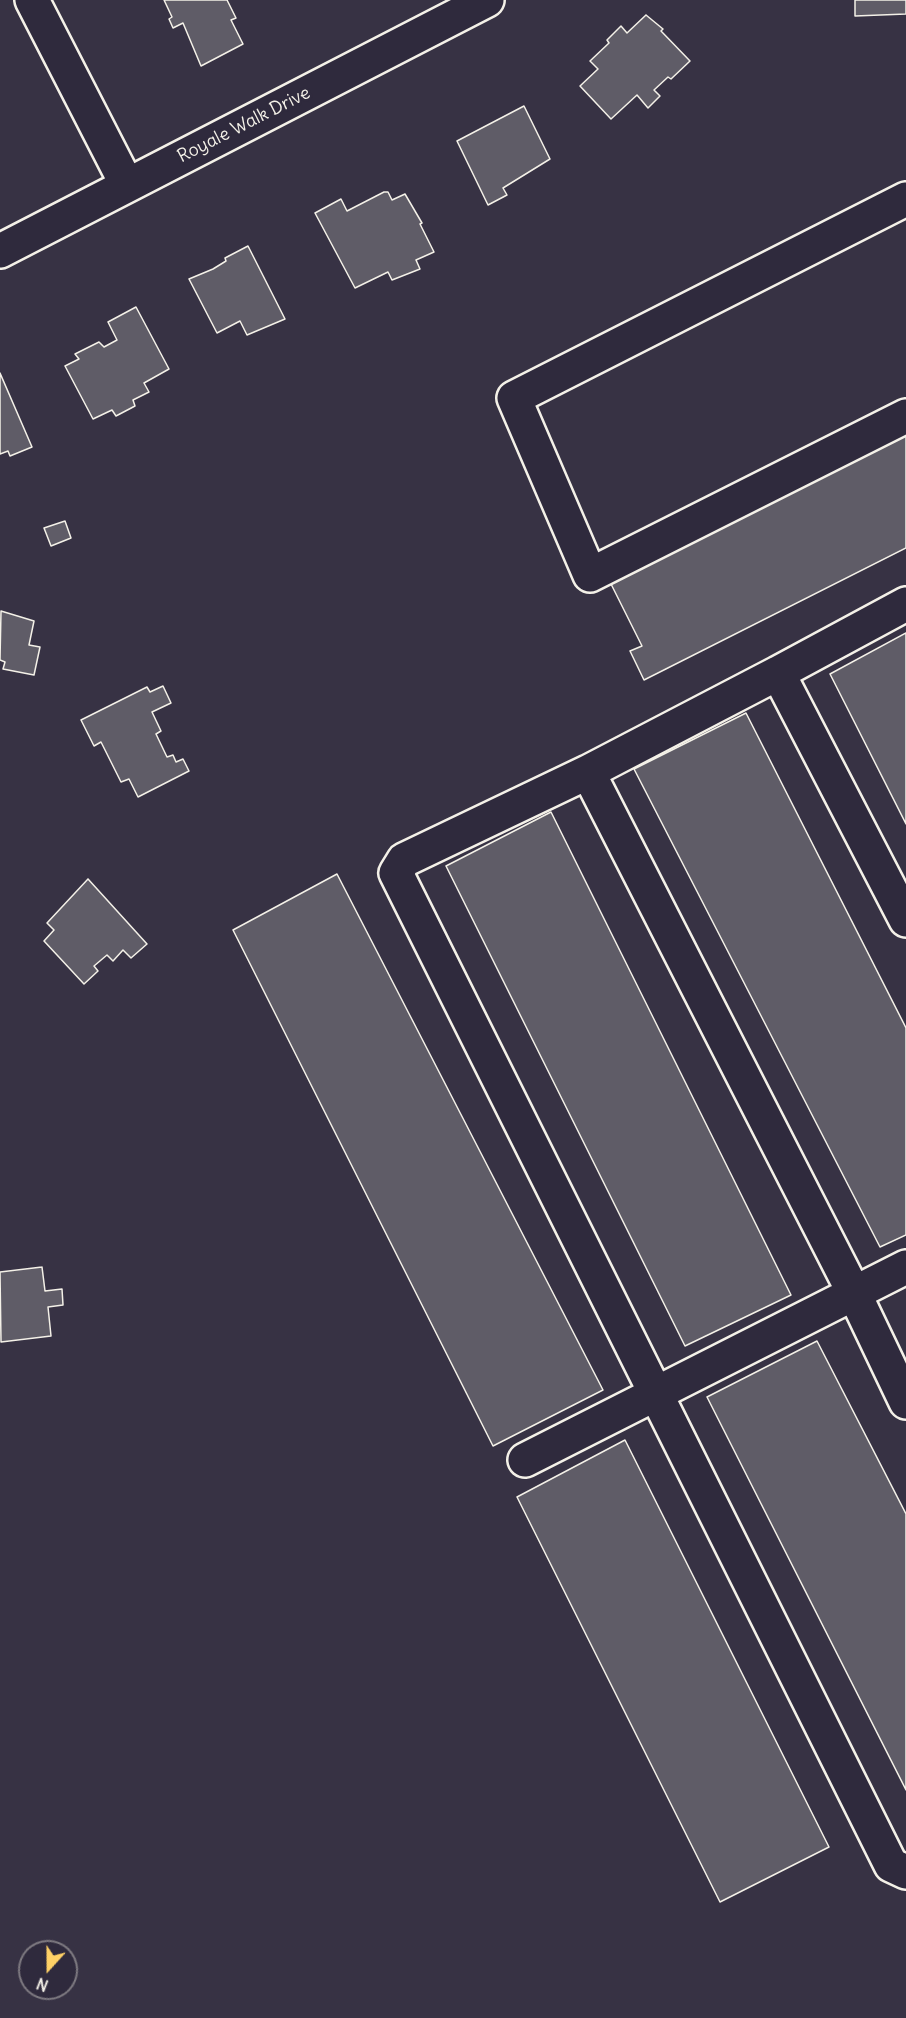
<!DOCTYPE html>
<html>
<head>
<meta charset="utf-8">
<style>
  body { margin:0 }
  #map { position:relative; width:906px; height:2018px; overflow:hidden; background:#373244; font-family:Delius,sans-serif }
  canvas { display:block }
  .north { position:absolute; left:18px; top:1940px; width:60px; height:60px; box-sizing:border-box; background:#2f2a3d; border:2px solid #7e7a81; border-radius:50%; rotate:201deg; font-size:16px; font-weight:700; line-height:24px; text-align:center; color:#f4f1e8 }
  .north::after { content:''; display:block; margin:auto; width:21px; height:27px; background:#ffd166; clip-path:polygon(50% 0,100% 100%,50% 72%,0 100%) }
</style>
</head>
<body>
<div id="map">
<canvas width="906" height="2018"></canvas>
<div class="north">N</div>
</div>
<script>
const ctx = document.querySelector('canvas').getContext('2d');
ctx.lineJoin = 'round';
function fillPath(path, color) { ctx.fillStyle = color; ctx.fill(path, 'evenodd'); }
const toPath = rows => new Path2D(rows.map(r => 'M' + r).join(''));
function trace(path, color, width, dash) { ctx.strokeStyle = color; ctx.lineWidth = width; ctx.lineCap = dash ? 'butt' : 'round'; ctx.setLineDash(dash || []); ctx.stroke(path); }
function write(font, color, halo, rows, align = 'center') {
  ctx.font = font + ' Delius,sans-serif'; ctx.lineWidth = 5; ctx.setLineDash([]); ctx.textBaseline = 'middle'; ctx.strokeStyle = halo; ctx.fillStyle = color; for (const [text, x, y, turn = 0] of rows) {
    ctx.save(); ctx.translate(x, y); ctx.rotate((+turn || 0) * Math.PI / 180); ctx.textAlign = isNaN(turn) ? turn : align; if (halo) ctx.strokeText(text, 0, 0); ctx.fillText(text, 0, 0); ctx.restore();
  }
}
const building = toPath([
  [164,0,227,0,236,18,231,20,243,44,201,66,183,23,173,28,169,19,172,17,164,0],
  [855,0,906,0,906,14,855,16,855,0],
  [646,15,663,29,661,31,690,61,671,79,668,77,654,90,660,96,648,108,637,95,611,119,580,86,598,69,590,61,609,43,607,40,621,26,627,33,646,15],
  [524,106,550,159,503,188,507,195,488,205,457,141,524,106],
  [384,192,388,192,392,200,405,194,422,223,420,224,434,252,416,260,420,269,392,280,388,272,355,288,315,213,341,199,347,211,384,192],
  [248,246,285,319,247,335,240,321,217,333,189,279,213,269,226,261,225,258,248,246],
  [136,307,169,369,144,383,149,392,133,400,135,406,116,416,112,410,93,419,65,366,79,359,75,354,99,342,104,347,117,340,108,322,136,307],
  [0,373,32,447,10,456,8,451,0,454,0,373],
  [906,435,906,548,644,680,630,651,642,646,611,584,906,435],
  [65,521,71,538,51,546,44,528,65,521],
  [1,611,34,621,29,645,40,647,34,675,3,669,5,662,0,660,1,611],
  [906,633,906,824,830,674,906,633],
  [163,686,171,703,152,712,161,731,156,734,167,757,173,755,176,762,183,759,189,771,138,797,129,779,121,782,101,742,94,746,81,720,147,687,150,692,163,686],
  [746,713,906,1028,906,1235,880,1247,634,769,746,713],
  [551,812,791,1295,685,1346,446,866,551,812],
  [337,874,603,1390,493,1446,233,930,337,874],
  [88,879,147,944,131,958,123,950,113,961,107,955,94,966,98,971,84,984,44,941,54,930,47,923,88,879],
  [42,1267,45,1291,62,1289,63,1305,48,1307,51,1336,1,1342,0,1272,42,1267],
  [817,1341,906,1514,906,1790,707,1397,817,1341],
  [625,1440,829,1847,720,1902,517,1497,625,1440]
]);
fillPath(building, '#5f5c67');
trace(building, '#f4f1e8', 1.5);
const minor = toPath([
  [32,0,127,185],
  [906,199,514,398,590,575,906,416],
  [0,251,487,0],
  [906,604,778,673,906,920],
  [588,772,778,673],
  [906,1402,854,1293,588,772,404,860,396,873,891,1865,906,1872],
  [525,1460,906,1267]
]);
trace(minor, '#f4f1e8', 38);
trace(minor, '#2f2a3d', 33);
write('18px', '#f4f1e8', '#2f2a3d', [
  ["Royale Walk Drive",244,125,-27]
]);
</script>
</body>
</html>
